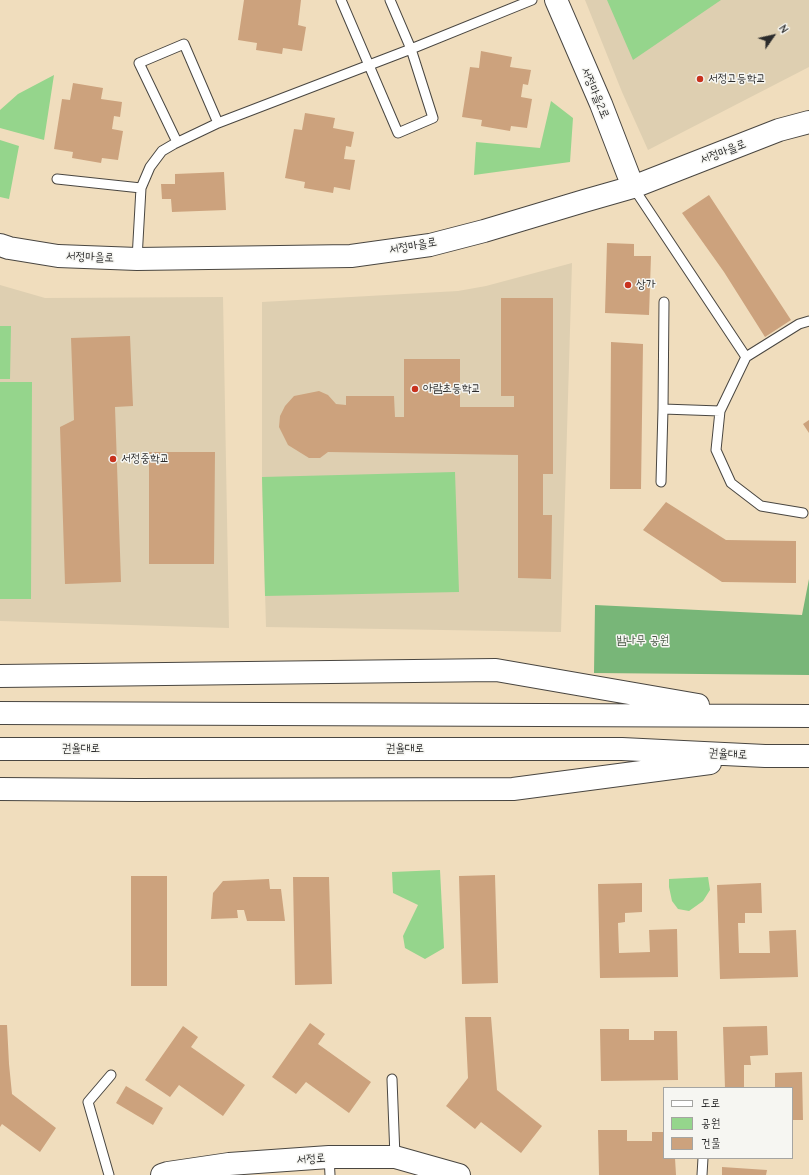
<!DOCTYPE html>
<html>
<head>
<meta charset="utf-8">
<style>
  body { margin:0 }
  #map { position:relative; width:809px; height:1175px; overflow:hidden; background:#f0ddbd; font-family:"Comic Neue","Poor Story",sans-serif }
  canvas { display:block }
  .legend { position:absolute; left:663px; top:1087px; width:130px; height:72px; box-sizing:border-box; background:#f6f6f2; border:1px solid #a5a5a2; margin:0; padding:5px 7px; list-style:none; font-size:12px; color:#2b2b2b }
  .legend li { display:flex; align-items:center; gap:8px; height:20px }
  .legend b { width:20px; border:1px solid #a5a5a2 }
  .north { position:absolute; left:753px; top:16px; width:40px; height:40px; -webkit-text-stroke:3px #f6f6f2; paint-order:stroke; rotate:56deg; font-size:11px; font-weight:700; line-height:16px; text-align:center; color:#2b2b2b }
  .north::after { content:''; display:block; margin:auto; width:14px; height:18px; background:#2b2b2b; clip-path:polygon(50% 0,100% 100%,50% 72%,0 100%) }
</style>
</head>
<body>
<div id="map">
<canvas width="809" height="1175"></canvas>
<ul class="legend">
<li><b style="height:5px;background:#fff"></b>도로</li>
<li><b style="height:11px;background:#95d58c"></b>공원</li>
<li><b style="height:11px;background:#cca27d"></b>건물</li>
</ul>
<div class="north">N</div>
</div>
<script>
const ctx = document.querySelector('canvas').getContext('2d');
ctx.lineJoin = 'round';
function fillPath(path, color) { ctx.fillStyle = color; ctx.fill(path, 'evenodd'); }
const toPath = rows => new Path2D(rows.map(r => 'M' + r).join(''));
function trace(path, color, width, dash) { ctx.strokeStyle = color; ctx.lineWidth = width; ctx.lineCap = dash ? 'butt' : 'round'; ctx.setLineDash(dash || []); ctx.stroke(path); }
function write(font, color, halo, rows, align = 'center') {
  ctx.font = font + ' "Comic Neue","Poor Story",sans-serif'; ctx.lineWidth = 3; ctx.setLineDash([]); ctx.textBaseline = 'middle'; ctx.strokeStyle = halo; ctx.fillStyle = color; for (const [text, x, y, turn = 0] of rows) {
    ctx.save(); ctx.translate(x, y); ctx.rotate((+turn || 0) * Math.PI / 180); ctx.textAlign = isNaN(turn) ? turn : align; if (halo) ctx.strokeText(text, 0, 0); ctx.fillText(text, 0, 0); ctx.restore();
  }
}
fillPath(toPath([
  [585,0,809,0,809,67,648,150,622,92],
  [572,263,561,632,266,627,262,477,262,302,458,291,486,286],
  [0,285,45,298,223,297,229,628,0,621]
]), '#decfb1');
fillPath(toPath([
  [607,0,721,0,633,60],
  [54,75,44,140,0,128,0,110,18,94],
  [551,101,573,118,570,162,474,175,476,142,540,148],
  [0,140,19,146,9,199,0,197],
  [0,326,11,326,10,379,0,379],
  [0,382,32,382,31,599,0,599],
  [455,472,459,592,265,596,262,477],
  [440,870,444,948,425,959,405,948,403,936,418,905,393,893,392,872],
  [708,877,710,890,703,901,689,911,678,909,672,901,669,887,669,879]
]), '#95d58c');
fillPath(toPath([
  [809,579,809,675,594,673,595,605,802,615]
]), '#78b678');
fillPath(toPath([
  [244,0,301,0,298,25,306,27,302,51,283,48,282,54,256,50,257,43,238,40],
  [481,51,512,57,510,67,531,70,528,85,523,84,521,97,532,99,527,128,511,126,510,131,481,126,482,120,462,117,470,67,479,68],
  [73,83,103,88,101,99,122,102,120,117,114,116,112,129,123,131,118,160,102,158,101,163,72,158,73,152,54,149,62,99,70,100],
  [305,113,335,118,333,128,354,132,351,147,346,146,344,159,355,160,350,190,334,187,333,193,304,188,305,182,285,178,294,129,302,130],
  [224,172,226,210,172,212,171,199,162,199,161,184,175,184,175,174],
  [709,195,791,320,765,337,724,272,682,213],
  [607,243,634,244,634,256,651,256,649,315,605,313],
  [501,298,553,298,553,474,543,474,543,515,552,515,551,579,518,578,518,455,328,452,320,458,309,458,288,445,279,427,280,416,285,406,294,396,319,391,328,395,336,404,346,405,346,396,394,396,395,417,404,417,404,359,460,359,460,407,514,407,514,396,501,396],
  [130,336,133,406,115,407,121,582,65,584,60,427,74,420,71,338],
  [611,342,643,344,641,489,610,489],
  [809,420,809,433,803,424],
  [149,452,215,452,214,564,149,564],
  [666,502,726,540,796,541,796,583,722,582,643,530],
  [495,875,498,983,462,984,459,876],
  [131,876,167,876,167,986,131,986],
  [293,877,329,877,332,984,295,985],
  [269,879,270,889,281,889,285,921,247,921,244,910,237,910,238,918,211,919,213,893,223,881],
  [642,883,642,912,625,913,625,922,618,923,619,953,650,952,649,930,677,929,678,977,600,978,598,884],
  [761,883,762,913,745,913,745,923,738,923,739,953,770,953,769,931,796,930,798,977,720,979,717,885],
  [465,1017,491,1017,497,1090,542,1126,521,1153,481,1122,475,1129,446,1106,468,1078],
  [310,1023,325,1034,318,1044,371,1082,349,1113,306,1082,296,1094,272,1077],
  [0,1025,7,1025,9,1064,12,1094,56,1128,40,1152,2,1124,0,1127],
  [183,1026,198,1037,191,1047,245,1085,223,1116,179,1085,170,1097,145,1080],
  [767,1026,768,1055,750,1056,751,1065,744,1065,744,1088,725,1088,723,1027],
  [600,1029,629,1029,629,1040,654,1040,654,1031,677,1031,678,1080,601,1081],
  [802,1072,803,1120,792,1120,792,1088,775,1088,775,1073],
  [126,1086,163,1108,153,1125,116,1103],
  [598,1130,627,1130,627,1141,652,1141,652,1132,664,1132,664,1158,675,1158,676,1175,599,1175],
  [722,1167,767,1170,766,1175,722,1175]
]), '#cca27d');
const service = toPath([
  [341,0,398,133,433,118,411,49,390,0],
  [177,142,139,63,184,44,218,123],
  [57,179,141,188],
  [633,187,746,357,799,324,809,321],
  [137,259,141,188,150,167,162,151,174,144,218,123,411,49,532,0],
  [664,302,663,409,720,411],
  [746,357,720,411,716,450,731,483,761,506,803,513],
  [661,482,663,409],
  [392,1079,395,1157],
  [329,1157,330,1175],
  [109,1175,88,1102,111,1075],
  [702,1175,703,1158]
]);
const tertiary = toPath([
  [633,187,779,130,809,122]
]);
const secondary = toPath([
  [0,245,9,248,58,256,137,259,351,256,430,245,484,231,584,201,633,187,601,104,556,0],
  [162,1175,168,1173,229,1164,329,1157,395,1157,459,1175]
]);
const trunk = toPath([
  [0,676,496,670,698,705],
  [0,713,809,716],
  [0,749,622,749,765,756,809,756],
  [0,789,137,790,513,789,710,763]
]);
trace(service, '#494641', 11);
trace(tertiary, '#494641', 24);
trace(secondary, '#494641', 24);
trace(trunk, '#494641', 24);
trace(service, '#fff', 9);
trace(tertiary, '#fff', 22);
trace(secondary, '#fff', 22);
trace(trunk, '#fff', 22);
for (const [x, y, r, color] of [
  [700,79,4,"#c8321e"],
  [628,285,4,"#c8321e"],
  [415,389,4,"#c8321e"],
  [113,459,4,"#c8321e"]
]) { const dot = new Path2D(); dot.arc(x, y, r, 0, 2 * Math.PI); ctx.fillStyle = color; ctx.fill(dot); trace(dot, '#f6f6f2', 1.5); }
write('12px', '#2b2b2b', '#f6f6f2', [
  ["서정고등학교",708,79],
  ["상가",636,285],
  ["아람초등학교",423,389],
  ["서정중학교",121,459]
], 'left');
write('12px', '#2b2b2b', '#f6f6f2', [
  ["서정마을2로",595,93,67],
  ["서정마을로",723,152,-21],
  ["서정마을로",413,246,-10],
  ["서정마을로",90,257,2],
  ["권율대로",81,749],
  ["권율대로",405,749],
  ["권율대로",728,754,3],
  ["서정로",311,1159,-4]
]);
write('12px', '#465643', '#f6f6f2', [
  ["밤나무 공원",643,641]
]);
</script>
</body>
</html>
